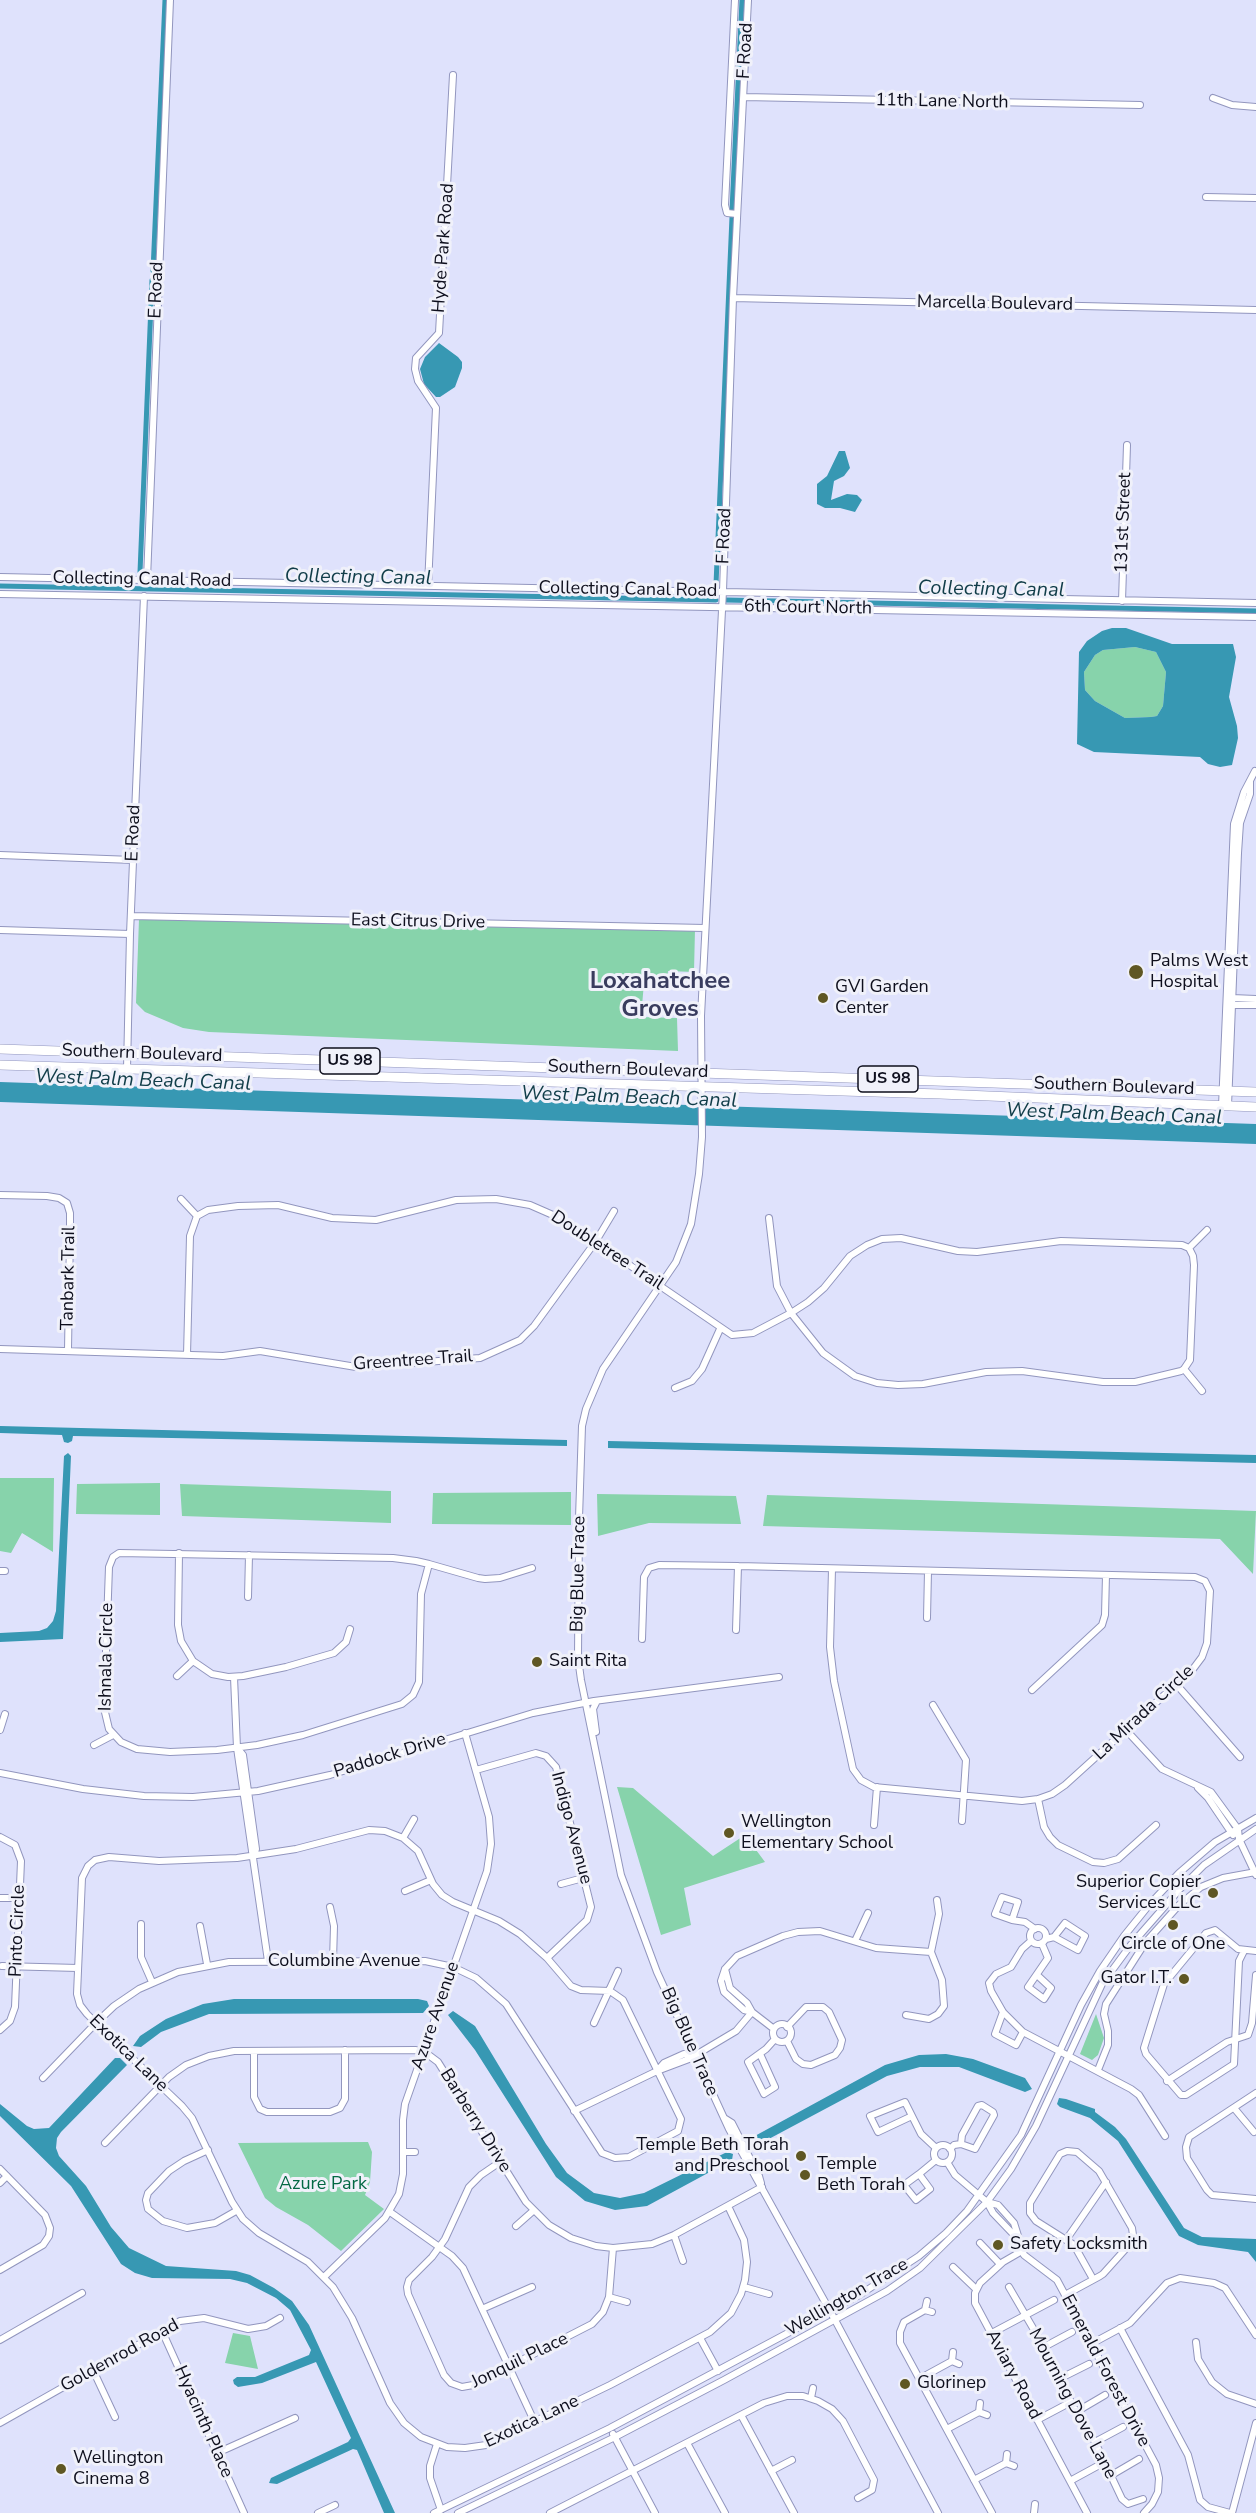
<!DOCTYPE html>
<html>
<head>
<meta charset="utf-8">
<style>
  body { margin:0 }
  canvas { display:block; background:#dfe2fc }
</style>
</head>
<body>
<canvas width="1256" height="2513"></canvas>
<script>
const ctx = document.querySelector('canvas').getContext('2d');
ctx.lineJoin = 'round';
function fillPath(path, color) { ctx.fillStyle = color; ctx.fill(path, 'evenodd'); }
const toPath = rows => new Path2D(rows.map(r => 'M' + r).join(''));
function trace(path, color, width, dash) { ctx.strokeStyle = color; ctx.lineWidth = width; ctx.lineCap = dash ? 'butt' : 'round'; ctx.setLineDash(dash || []); ctx.stroke(path); }
function write(font, color, halo, rows, align = 'center') {
  ctx.font = font + ' "Nunito Sans",sans-serif'; ctx.lineWidth = 6; ctx.setLineDash([]); ctx.textBaseline = 'middle'; ctx.strokeStyle = halo; ctx.fillStyle = color; for (const [text, x, y, turn = 0] of rows) {
    ctx.save(); ctx.translate(x, y); ctx.rotate((+turn || 0) * Math.PI / 180); ctx.textAlign = isNaN(turn) ? turn : align; if (halo) ctx.strokeText(text, 0, 0); ctx.fillText(text, 0, 0); ctx.restore();
  }
}
fillPath(toPath([
  [1135,647,1156,652,1166,672,1163,706,1157,716,1151,717,1125,718,1095,701,1085,690,1084,672,1095,655,1103,650],
  [139,919,695,929,694,972,668,971,667,983,644,983,641,1017,677,1018,678,1051,209,1032,183,1028,145,1012,136,1003],
  [0,1478,54,1478,53,1552,22,1533,11,1553,0,1551],
  [160,1483,160,1515,76,1514,77,1484],
  [180,1484,391,1491,391,1523,182,1516],
  [571,1492,571,1525,432,1524,433,1493],
  [597,1494,736,1496,741,1524,649,1523,598,1536],
  [767,1495,1256,1511,1253,1574,1220,1539,763,1526],
  [617,1787,633,1788,713,1856,745,1835,765,1862,684,1888,691,1925,661,1935],
  [1096,2014,1104,2038,1098,2055,1092,2060,1080,2054],
  [368,2142,372,2152,370,2182,365,2195,384,2209,341,2251,308,2225,276,2207,265,2198,238,2143],
  [233,2333,250,2336,258,2369,225,2363]
]), '#87d3ab');
fillPath(toPath([
  [439,343,458,357,462,362,462,368,455,387,440,397,436,397,424,384,420,369,425,357],
  [839,451,845,451,850,468,844,476,834,481,831,500,847,494,857,495,862,500,855,512,840,508,825,508,817,504,817,484,827,476],
  [1112,628,1126,628,1172,644,1233,644,1236,657,1229,697,1237,726,1238,738,1232,765,1220,767,1208,764,1200,757,1094,752,1077,744,1079,652,1087,641,1102,631],
  [1135,647,1156,652,1166,672,1163,706,1157,716,1151,717,1125,718,1095,701,1085,690,1084,672,1095,655,1103,650],
  [0,1082,1256,1124,1256,1144,0,1102],
  [0,1426,567,1440,567,1446,73,1436,72,1441,68,1443,64,1442,62,1435,0,1433],
  [608,1441,1256,1455,1256,1463,608,1448],
  [68,1453,71,1456,63,1639,0,1642,0,1633,39,1631,47,1628,53,1621,56,1611,64,1456],
  [234,1999,418,1999,427,2001,429,2006,423,2013,209,2014,161,2032,141,2047,133,2046,140,2036,166,2019,203,2004],
  [453,2011,475,2026,546,2144,567,2173,594,2193,620,2198,644,2193,727,2152,733,2154,732,2160,647,2206,615,2210,585,2201,556,2177,475,2050,448,2015],
  [946,2054,973,2059,1025,2078,1032,2089,1025,2092,959,2067,920,2067,887,2076,765,2141,758,2143,753,2137,885,2065,919,2055],
  [115,2058,120,2058,127,2065,61,2132,57,2138,56,2148,59,2156,86,2186,111,2227,129,2248,166,2266,236,2271,250,2275,274,2288,292,2301,309,2325,395,2513,384,2513,357,2450,353,2449,277,2484,269,2483,271,2478,348,2442,351,2438,316,2362,262,2383,238,2387,234,2384,233,2380,237,2377,255,2377,309,2355,311,2350,290,2310,276,2298,247,2283,230,2279,152,2278,135,2273,121,2264,71,2186,0,2116,0,2104,27,2126,34,2129,49,2128],
  [1059,2098,1066,2099,1095,2109,1095,2112,1115,2127,1126,2139,1184,2228,1202,2237,1256,2239,1256,2262,1248,2252,1198,2245,1179,2236,1118,2141,1090,2118,1060,2107,1057,2104]
]), '#3798b3');
trace(toPath([
  [732,210,742,0],
  [153,271,165,0],
  [140,572,152,280],
  [716,584,732,217],
  [0,586,716,600],
  [726,600,1256,611]
]), '#3798b3', 5);
const minor = toPath([
  [735,0,725,205,727,213,737,214],
  [748,0,733,298,723,591,701,1016,702,1137,699,1174,691,1224,676,1262,603,1369,586,1409,582,1426,579,1518,578,1658,581,1680,621,1875,657,1972,729,2129,835,2320,938,2513],
  [744,97,1140,105],
  [1213,98,1232,105,1256,107],
  [1206,197,1256,198],
  [733,298,1256,310],
  [0,577,1256,603],
  [147,579,170,0],
  [428,586,436,408,418,381,415,369,416,358,439,333,453,75],
  [0,594,1256,617],
  [1122,601,1127,445],
  [0,855,133,860],
  [131,916,705,928],
  [0,930,130,934],
  [1232,998,1256,999],
  [1232,1005,1256,1005],
  [127,1069,130,934,144,596],
  [1222,1106,1234,824,1244,792,1255,771],
  [1228,1106,1238,853,1240,823,1250,794,1250,782],
  [0,1195,47,1196,59,1198,67,1203,70,1213,70,1233,68,1350],
  [181,1199,197,1216],
  [1189,1248,1207,1230],
  [0,1349,223,1356,260,1351,356,1367,480,1358,520,1340,534,1326,596,1241,614,1211],
  [187,1355,190,1236,197,1216,208,1210,238,1206,278,1205,332,1218,376,1220,456,1200,496,1199,530,1205,562,1219,732,1335,753,1333,791,1313,808,1302,824,1288,850,1256,867,1245,882,1239,901,1238,958,1251,977,1252,1061,1241,1182,1245,1189,1248,1193,1256,1194,1265,1190,1360,1184,1369,1181,1371,1135,1382,1103,1382,1022,1371,986,1372,923,1384,898,1385,877,1383,855,1376,823,1353,791,1313,777,1286,769,1218],
  [1184,1369,1202,1391],
  [675,1388,692,1381,702,1369,720,1329],
  [179,1553,178,1625,181,1641,193,1661,212,1674,228,1677,243,1676,286,1667,334,1653,346,1642,350,1629],
  [429,1564,421,1594,419,1682,413,1695,402,1704,303,1735,257,1745,217,1750,170,1752,137,1749,121,1742,109,1729,104,1708,109,1567,113,1557,119,1553,393,1558,416,1561,429,1564,478,1578,485,1579,500,1578,532,1568],
  [0,1571,5,1571],
  [248,1597,249,1555],
  [927,1618,928,1571],
  [736,1630,738,1566],
  [642,1639,644,1577,649,1568,659,1565,738,1566,1195,1577,1205,1581,1210,1591,1207,1643,1202,1657,1193,1669,1065,1785,1052,1794,1038,1799,1022,1801,874,1787,861,1780,853,1769,834,1681,830,1647,832,1569],
  [177,1676,193,1661],
  [234,1677,237,1748,268,1961],
  [1176,1684,1240,1757],
  [1032,1690,1102,1625,1105,1615,1106,1575],
  [933,1705,966,1760,962,1821],
  [0,1730,5,1714],
  [1126,1730,1162,1769,1211,1792,1238,1829,1239,1839,1256,1875],
  [596,1732,593,1709,597,1701],
  [94,1745,113,1735],
  [238,1749,243,1755,256,1849,254,1856],
  [476,1770,536,1753,546,1756,556,1767,591,1907,587,1920,547,1958],
  [0,1773,83,1789,144,1796,193,1797,258,1791,330,1775,533,1713,594,1701,779,1677],
  [1198,1788,1208,1798,1233,1835],
  [1038,1799,1044,1827,1050,1837,1058,1845,1093,1862,1104,1863,1118,1859,1156,1825],
  [874,1825,877,1787],
  [0,1837,15,1845,21,1861,15,2007,10,2021,0,2030],
  [403,1838,414,1819],
  [561,1884,583,1878],
  [405,1891,431,1880],
  [0,1898,20,1898],
  [330,1907,334,1926,333,1961],
  [1012,1920,1018,1902,1002,1897,995,1914,1012,1920,1025,1922,1035,1929],
  [141,1924,141,1957,152,1982],
  [200,1926,207,1964],
  '1030 1936a8 8 0 1 1 16 0a8 8 0 1 1-16 0Z',
  [1046,1939,1054,1937,1065,1923,1085,1936,1078,1950,1054,1937],
  [855,1941,868,1913],
  [1031,1941,1022,1949,1011,1967,996,1974,989,1983,991,1991,1003,2012,1023,2032,1131,2089,1139,2095,1165,2136],
  [1244,1951,1239,1961,1234,2064,1186,2095,1181,2095,1146,2054,1144,2048,1164,1984,1206,1933,1215,1930,1238,1949,1256,1951],
  [2,1966,78,1968],
  [725,1969,730,1988,747,2003,752,2012],
  [1037,1975,1051,1988,1044,1999,1028,1987,1048,1958,1042,1944],
  [752,2012,744,2010,724,1992,721,1981,725,1969,737,1956,783,1936,798,1932,820,1931,876,1948,931,1952],
  [1003,2012,995,2034,1016,2045,1023,2032],
  [906,2015,929,2019,938,2014,944,2006,942,1980,931,1952,939,1914,937,1900],
  [594,2023,618,1971],
  '773 2033a9 9 0 1 1 18 0a9 9 0 1 1-18 0Z',
  [787,2041,796,2059,803,2064,811,2065,835,2055,840,2048,842,2040,829,2012,823,2007,806,2007,787,2027],
  [254,2051,254,2097,260,2109,267,2112,330,2112,340,2108,345,2099,345,2050],
  [760,2054,775,2087,764,2094,748,2062,766,2049,775,2039],
  [1098,2070,1108,2045,1108,2031,1104,2014,1106,2004,1145,1943,1179,1905,1201,1887,1223,1878,1256,1872],
  [657,2071,664,2063,684,2054,693,2055],
  [43,2078,96,2023,114,2006,139,1989,178,1972,229,1962,425,1961,453,1967,476,1978,506,2004,602,2153,615,2158,629,2157,678,2131,681,2119,623,2000,610,1991,581,1990,571,1986,547,1958,520,1934,499,1921,453,1902,442,1895,433,1884,418,1851,403,1838,385,1831,369,1830,296,1849,237,1858,159,1861,109,1857,95,1860,88,1866,82,1878,77,1994,80,2005,87,2014,96,2023,160,2085,182,2106,192,2118,232,2202,243,2219,259,2233,308,2262,333,2287,352,2318,390,2403,404,2423,421,2437,447,2447,465,2448,486,2445,610,2385,710,2332,731,2313,741,2294,745,2280,747,2262,744,2240,728,2206],
  [1167,2081,1227,2042,1248,2035,1252,2023,1256,1975],
  [1256,2093,1189,2137,1186,2147,1187,2158,1207,2190,1212,2195,1256,2199],
  [1234,2108,1254,2132],
  [574,2111,657,2071,689,2059,736,2031,752,2012,774,2029],
  [912,2116,878,2132,870,2116,905,2102,921,2134,936,2148],
  [724,2118,732,2123,759,2176,761,2183],
  [105,2143,169,2077,186,2065,209,2056,234,2051,416,2050,426,2053,438,2062,526,2202,549,2225,571,2238,596,2246,613,2248,652,2244,674,2235,762,2187],
  '934 2154a9 9 0 1 1 18 0a9 9 0 1 1-18 0Z',
  [950,2149,954,2145,961,2144,975,2149,994,2115,993,2112,982,2105,978,2106,962,2135,961,2144],
  [208,2150,184,2161,169,2171,148,2193,146,2200,148,2209,163,2221,187,2228,215,2223,236,2211],
  [403,2152,415,2152],
  [500,2162,481,2175,469,2187,445,2239,432,2257,409,2280,407,2287,408,2294,444,2375,451,2383,462,2387,473,2385,592,2324,603,2312,609,2297,613,2248],
  [947,2162,955,2175,987,2202,993,2213,1015,2236],
  [0,2169,45,2215,50,2228,49,2236,43,2245,0,2270],
  [919,2174,904,2185,916,2200,930,2189,919,2174,936,2160],
  [0,2183,7,2176],
  [987,2202,998,2205,1014,2223,1024,2255,1057,2280,1156,2465,1159,2478,1158,2492,1152,2504,1144,2513],
  [390,2212,452,2256,463,2268,535,2423],
  [516,2226,533,2211],
  [674,2235,683,2261],
  [1066,2240,1106,2182],
  [980,2243,1000,2264],
  [1022,2251,1003,2262,980,2283,975,2293,975,2303,1087,2513],
  [953,2267,976,2289],
  [324,2277,385,2218,399,2194,403,2174,403,2120,405,2104,487,1871,491,1844,489,1817,465,1733],
  [744,2287,769,2294],
  [1009,2287,1044,2347,1076,2412,1095,2442,1122,2499,1128,2504,1143,2499],
  [1065,2295,1100,2276,1103,2274,1130,2244,1133,2235,1132,2228,1099,2171,1077,2152,1067,2151,1060,2154,1030,2203,1030,2213,1036,2221,1074,2245,1093,2279],
  [609,2297,627,2302],
  [927,2301,925,2310,932,2312],
  [482,2309,532,2287],
  [925,2310,904,2322,900,2332,900,2343,992,2513],
  [1120,2328,1188,2455,1200,2500,1208,2507,1230,2513],
  [162,2331,244,2513],
  [990,2334,1054,2300],
  [700,2338,718,2371],
  [0,2340,82,2293],
  [1196,2342,1198,2359,1212,2382,1227,2394,1256,2404],
  [1091,2344,1130,2323,1167,2283,1180,2278,1214,2283,1225,2288,1256,2335],
  [1044,2347,1072,2332],
  [953,2352,952,2361,959,2364],
  [93,2370,115,2417],
  [919,2379,952,2361],
  [1059,2379,1089,2364],
  [811,2398,813,2388],
  [980,2403,979,2412,987,2415],
  [1076,2412,1105,2395],
  [741,2415,794,2513],
  [1037,2420,1071,2402],
  [0,2423,180,2321,204,2318,248,2329,266,2326,280,2318],
  [947,2429,979,2412],
  [613,2434,655,2513],
  [1095,2442,1123,2427],
  [687,2443,725,2513],
  [437,2444,430,2466,430,2478,441,2510],
  [217,2453,295,2418],
  [1007,2454,1006,2463,1014,2466],
  [771,2471,792,2460],
  [1110,2476,1139,2459],
  [974,2480,1006,2463],
  [1070,2481,1103,2463],
  [318,2513,335,2505],
  [434,2513,610,2428,861,2294,919,2256,946,2233,967,2211,1021,2135,1081,2005,1100,1971,1124,1936,1149,1905,1179,1873,1215,1842,1256,1818],
  [458,2513,615,2437,724,2380,887,2291,920,2268,987,2202,1011,2169,1036,2126,1102,1984,1130,1946,1179,1890,1204,1865,1256,1829],
  [550,2513,764,2403,787,2396,803,2396,818,2401,832,2409,843,2421,874,2480,872,2490,858,2498],
  [1034,2513,1035,2504],
  [1232,2513,1256,2423]
]);
const highway = toPath([
  [0,1049,1256,1092],
  [0,1065,940,1094,1256,1107]
]);
trace(minor, '#9296be', 8);
trace(highway, '#9296be', 10);
trace(minor, '#fff', 6);
trace(highway, '#fff', 9);
for (const [x, y, r, color] of [
  [1136,972,8,"#5f5723"],
  [823,998,6,"#5f5723"],
  [537,1662,6,"#5f5723"],
  [729,1833,6,"#5f5723"],
  [1213,1893,6,"#5f5723"],
  [1173,1925,6,"#5f5723"],
  [1184,1979,6,"#5f5723"],
  [801,2156,6,"#5f5723"],
  [805,2175,6,"#5f5723"],
  [998,2245,6,"#5f5723"],
  [905,2384,6,"#5f5723"],
  [61,2469,6,"#5f5723"]
]) { const dot = new Path2D(); dot.arc(x, y, r, 0, 2 * Math.PI); ctx.fillStyle = color; ctx.fill(dot); trace(dot, '#f0f1fa', 2); }
for (const [x, y, w] of [
  [350,1061,60],
  [888,1079,60]
]) { const box = new Path2D(); box.roundRect(x - w / 2, y - 13, w, 26, 4.5); ctx.fillStyle = '#f0f1fa'; ctx.fill(box); trace(box, '#0e0f1d', 1.5); }
write('bold 16px', '#0e0f1d', null, [
  ["US 98",350,1061],
  ["US 98",888,1079]
]);
write('18px', '#0e0f1d', '#f0f1fa', [
  ["F Road",746,51,-87],
  ["11th Lane North",942,102,1],
  ["Hyde Park Road",444,248,-86],
  ["E Road",157,290,-88],
  ["Marcella Boulevard",995,304,1],
  ["131st Street",1124,523,-88],
  ["F Road",725,536,-88],
  ["Collecting Canal Road",142,580,1],
  ["Collecting Canal Road",628,590,1],
  ["6th Court North",808,608,1],
  ["E Road",134,833,-88],
  ["East Citrus Drive",418,922,1],
  ["Southern Boulevard",142,1054,2],
  ["Southern Boulevard",628,1070,2],
  ["Southern Boulevard",1114,1087,2],
  ["Doubletree Trail",607,1251,33],
  ["Tanbark Trail",69,1278,-89],
  ["Greentree Trail",413,1361,-4],
  ["Big Blue Trace",579,1574,-89],
  ["Ishnala Circle",107,1657,-89],
  ["La Mirada Circle",1144,1713,-43],
  ["Paddock Drive",390,1756,-17],
  ["Indigo Avenue",571,1828,75],
  ["Pinto Circle",18,1931,-88],
  ["Columbine Avenue",344,1962],
  ["Azure Avenue",436,2016,-71],
  ["Big Blue Trace",689,2042,66],
  ["Exotica Lane",128,2054,44],
  ["Barberry Drive",475,2121,58],
  ["Wellington Trace",847,2298,-30],
  ["Goldenrod Road",120,2356,-29],
  ["Jonquil Place",520,2361,-26],
  ["Emerald Forest Drive",1105,2371,62],
  ["Aviary Road",1013,2375,62],
  ["Mourning Dove Lane",1072,2404,62],
  ["Hyacinth Place",203,2422,66],
  ["Exotica Lane",532,2422,-25]
]);
write('18px', '#0e0f1d', '#f0f1fa', [
  ["Palms West",1150,962],
  ["Hospital",1150,983],
  ["GVI Garden",835,988],
  ["Center",835,1009],
  ["Saint Rita",549,1662],
  ["Wellington",741,1823],
  ["Elementary School",741,1844],
  ["Superior Copier",1201,1883,"right"],
  ["Services LLC",1201,1904,"right"],
  ["Circle of One",1173,1945,"center"],
  ["Gator I.T.",1172,1979,"right"],
  ["Temple Beth Torah",789,2146,"right"],
  ["and Preschool",789,2167,"right"],
  ["Temple",817,2165],
  ["Beth Torah",817,2186],
  ["Safety Locksmith",1010,2245],
  ["Glorinep",917,2384],
  ["Wellington",73,2459],
  ["Cinema 8",73,2480]
], 'left');
write('18px', '#026843', '#f0f1fa', [
  ["Azure Park",323,2185]
]);
write('italic 20px', '#113d49', '#f0f1fa', [
  ["Collecting Canal",358,578,1],
  ["Collecting Canal",991,590,1],
  ["West Palm Beach Canal",143,1081,2],
  ["West Palm Beach Canal",629,1098,2],
  ["West Palm Beach Canal",1114,1115,2]
]);
write('bold 24px', '#393c5e', '#f0f1fa', [
  ["Loxahatchee",660,982],
  ["Groves",660,1010]
]);
</script>
</body>
</html>
